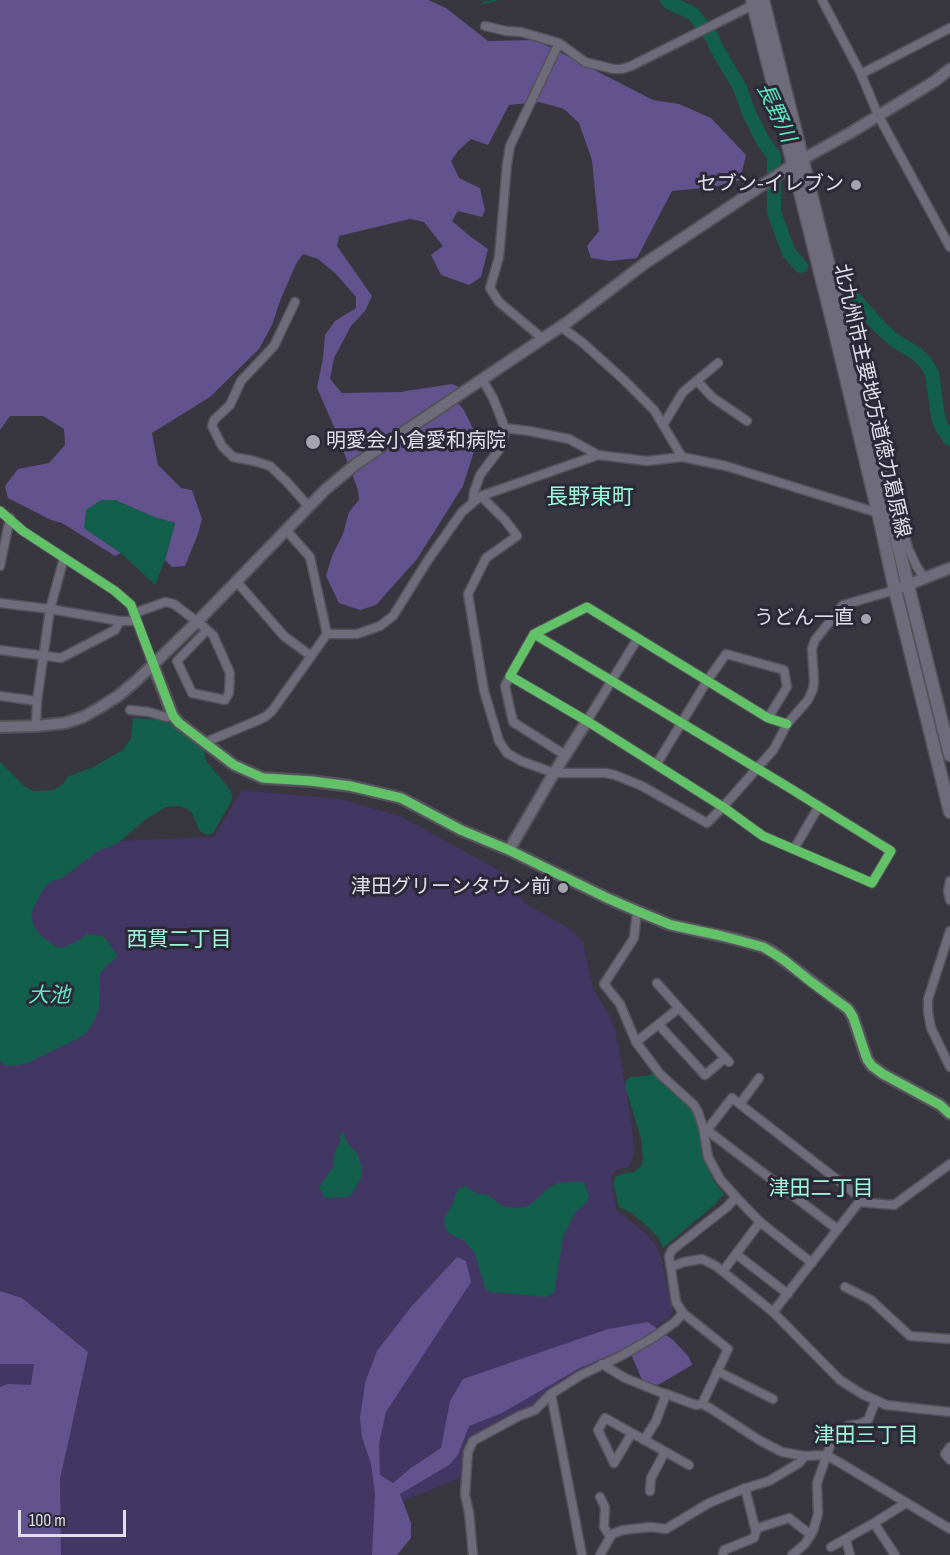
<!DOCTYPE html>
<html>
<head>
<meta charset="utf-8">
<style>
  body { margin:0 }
  #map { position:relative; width:950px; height:1555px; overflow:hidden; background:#38363f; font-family:"Sofia Sans Condensed",sans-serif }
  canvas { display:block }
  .scale { position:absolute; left:18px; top:1510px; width:108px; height:27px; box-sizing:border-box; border:3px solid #e0dee9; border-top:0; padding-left:8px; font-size:18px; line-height:21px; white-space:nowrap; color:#e0dee9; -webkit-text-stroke:4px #2b2838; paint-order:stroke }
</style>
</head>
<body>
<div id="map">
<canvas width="950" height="1555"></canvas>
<div class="scale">100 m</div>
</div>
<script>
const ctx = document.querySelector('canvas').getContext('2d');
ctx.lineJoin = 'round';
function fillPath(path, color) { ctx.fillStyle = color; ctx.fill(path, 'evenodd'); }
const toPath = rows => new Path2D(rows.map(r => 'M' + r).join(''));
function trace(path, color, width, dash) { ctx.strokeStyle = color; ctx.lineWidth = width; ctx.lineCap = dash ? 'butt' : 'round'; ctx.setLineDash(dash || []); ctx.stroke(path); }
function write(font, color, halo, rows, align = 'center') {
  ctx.font = font + ' "Sofia Sans Condensed","Noto Sans JP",sans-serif'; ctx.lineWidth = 6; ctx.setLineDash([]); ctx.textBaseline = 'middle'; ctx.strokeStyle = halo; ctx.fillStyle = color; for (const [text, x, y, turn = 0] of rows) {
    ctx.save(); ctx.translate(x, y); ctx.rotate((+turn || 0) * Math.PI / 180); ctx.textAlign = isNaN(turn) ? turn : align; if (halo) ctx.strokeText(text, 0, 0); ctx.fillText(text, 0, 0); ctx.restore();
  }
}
fillPath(toPath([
  [242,790,340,799,400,816,506,874,526,904,569,928,583,942,593,989,609,1014,614,1025,625,1083,632,1128,634,1152,629,1167,616,1170,611,1176,616,1210,646,1233,657,1247,661,1257,673,1311,669,1318,600,1364,584,1372,571,1376,534,1407,466,1440,460,1478,384,1509,384,1555,0,1555,0,834,17,845,214,837]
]), '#423662');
fillPath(toPath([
  [0,0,428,0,446,8,488,41,536,40,653,100,679,104,711,118,746,155,740,180,713,187,672,191,637,258,610,261,591,258,587,246,599,231,592,160,579,123,564,109,539,102,509,105,488,145,471,139,458,151,451,161,459,178,480,188,485,210,482,217,458,211,452,221,471,237,488,249,481,277,469,285,441,275,431,255,443,246,424,222,410,219,339,236,337,246,372,296,365,311,351,326,334,358,330,379,342,393,400,392,452,384,463,389,456,401,464,410,478,439,463,486,417,559,376,605,360,610,339,603,326,576,332,556,343,534,349,512,359,500,358,490,335,429,317,388,323,358,325,335,335,321,356,308,356,297,336,274,318,259,303,254,296,264,280,301,272,325,259,349,210,397,152,433,158,465,181,488,192,490,202,519,198,534,185,566,172,567,165,560,175,523,154,517,115,500,84,528,121,553,115,556,62,523,51,520,8,498,5,486,18,469,49,463,65,445,64,429,43,416,10,416,0,430],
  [457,1257,466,1261,471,1282,386,1412,379,1444,380,1475,393,1483,411,1468,441,1448,450,1401,463,1379,608,1329,648,1322,673,1340,689,1357,692,1365,658,1385,643,1382,628,1347,578,1369,502,1413,469,1426,458,1455,449,1465,400,1494,411,1523,411,1538,397,1555,372,1555,375,1494,371,1464,362,1437,360,1418,365,1383,377,1351,411,1307],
  [0,1291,22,1298,88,1352,60,1479,61,1555,0,1555,0,1387,8,1384,31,1385,34,1364,0,1364]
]), '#62538e');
fillPath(toPath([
  [101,500,115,500,154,517,175,523,165,560,155,585,121,553,84,528,86,510],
  [133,718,161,720,170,723,203,746,206,761,229,788,232,794,232,800,213,833,207,835,200,831,191,811,180,806,166,807,146,819,118,843,98,851,62,878,52,881,44,888,33,908,31,917,34,927,40,935,56,947,62,948,78,941,87,934,102,936,106,939,117,955,115,959,106,966,100,974,99,1007,96,1017,87,1032,77,1039,27,1063,13,1066,5,1065,0,1061,0,762,25,787,34,791,54,790,64,783,67,777,93,767,123,750,131,738],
  [655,1072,694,1111,699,1123,706,1164,714,1181,724,1194,715,1204,663,1248,658,1237,649,1228,632,1213,619,1207,614,1185,615,1177,621,1174,634,1172,642,1165,643,1159,641,1138,626,1089,625,1083,628,1079,631,1077,649,1076],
  [343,1131,347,1143,357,1153,359,1159,362,1170,361,1178,352,1194,347,1197,325,1198,319,1187,333,1167,335,1152,341,1140,339,1136],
  [569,1182,584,1182,589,1197,584,1206,576,1211,563,1237,554,1293,546,1297,490,1292,485,1288,475,1254,465,1241,450,1234,447,1231,445,1226,444,1219,453,1203,458,1189,466,1186,475,1193,488,1195,502,1206,517,1208,528,1206,536,1200,548,1188,558,1183]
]), '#12604c');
trace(toPath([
  [483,3,496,0]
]), '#12604c', 2);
trace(toPath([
  [667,0,670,3,692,13,712,37,716,47,740,88,749,113,763,141,774,156,774,212,789,253,801,266],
  [852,296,879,326,894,340,917,354,926,363,932,373,938,417,941,426,950,439]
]), '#12604c', 14);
const minor = toPath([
  [822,0,861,74,878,115,950,247],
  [485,26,506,31,521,32,559,43,585,62,613,69,622,69,631,66,757,3],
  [861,74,950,28],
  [295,302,274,346,241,381,230,405,214,420,212,426,222,446,233,457,254,461,270,466,287,482,309,507],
  [560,326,583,343,624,380,654,410,682,457],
  [542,338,499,302,490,288,499,257,507,164,510,146,559,43],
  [697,381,712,397,747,421],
  [663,425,683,392,718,363],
  [505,428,529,431,569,439,598,455],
  [481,496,505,520,517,536,486,558,468,594,484,691,499,741,507,753,521,761,554,773,606,773,615,775,642,786,707,823,723,807,774,749,787,724,808,700,813,689,814,682,812,649,815,640,836,614,843,605,895,590],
  [473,501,474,492,480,475,502,446,505,428,493,398,482,379],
  [0,511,23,531,115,591,131,605,153,665],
  [0,566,10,518],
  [237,582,284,636,311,656],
  [0,603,50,609,120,621,136,621],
  [135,613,165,602,174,604,204,627,207,630,213,635,230,673,229,693,225,700,192,693,177,661,207,630],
  [327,634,357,634,380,626,393,616,428,560,462,512,481,496,598,455,647,461,682,457,726,466,901,520,908,548,917,567,925,579],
  [534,634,788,787,891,851,872,883,763,836,723,807,587,721,510,676,534,634,587,607,768,718,787,724],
  [0,650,61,658,115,630,120,621],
  [510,676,505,686,513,722,565,755],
  [0,696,37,701],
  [130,710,149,712,166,717,173,716],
  [587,721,638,638],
  [36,726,37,701,50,609,64,558],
  [206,742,254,722,265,717,272,711,327,634,310,557,286,530],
  [656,765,707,681,726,654,784,670,787,687,768,718],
  [794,849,819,806],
  [950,881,948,891,950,900],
  [637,911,634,938,604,984,620,1004,636,1042,660,1074,694,1105,698,1112,703,1127,708,1157,720,1179,736,1197,727,1207,672,1250,669,1256,676,1302,683,1313,728,1349,702,1404,710,1408,759,1440,782,1452,805,1456,826,1455,842,1464,950,1529],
  [950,931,928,999,928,1012,931,1028,950,1067],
  [657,983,679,1008],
  [659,1025,705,1075,725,1058],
  [636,1042,679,1008,729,1062],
  [740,1104,759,1078],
  [704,1128,837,1229],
  [707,1130,732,1098,866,1202],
  [736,1197,760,1222],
  [671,1267,684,1262,702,1259,716,1266,773,1312,840,1380,862,1394,886,1405,950,1412],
  [723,1271,736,1254],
  [845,1287,871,1300,910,1336,950,1339],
  [788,1294,736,1254,760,1222,812,1263],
  [773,1312,859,1202,894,1205,950,1164],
  [602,1364,625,1378,662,1393,666,1394],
  [717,1371,773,1399],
  [551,1394,582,1555],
  [632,1433,605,1418,598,1430,614,1463,632,1433,689,1465],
  [644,1440,656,1421,666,1394,696,1405,702,1404],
  [950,1447,945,1454,950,1460],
  [650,1491,651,1478,665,1452],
  [600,1497,605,1507,604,1527,610,1537],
  [874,1523,895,1555],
  [755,1529,789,1518,811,1535],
  [846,1539,850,1555],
  [831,1547,874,1523,906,1503],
  [473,1555,469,1512,465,1495,468,1452,473,1441,519,1416,535,1410,551,1394,581,1375,621,1356,654,1337,675,1322,683,1313],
  [600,1555,612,1534,623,1530,651,1527,666,1529,709,1503,743,1489,769,1481,799,1463,805,1456],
  [723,1555,724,1550,754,1538,756,1532,745,1488],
  [792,1555,805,1544,813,1531,818,1514,817,1483,832,1440,838,1432,847,1426,860,1424,868,1420,876,1400]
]);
const tertiary = toPath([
  [900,588,950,568],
  [153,665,173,716,179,723,234,765,247,771,263,778,311,781,350,786,401,798,461,830,509,850,607,898,637,911,671,925,735,939,763,947,773,952,848,1009,853,1017,867,1059,872,1066,883,1074,940,1105,950,1114],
  [0,727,36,726,65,723,83,717,99,708,118,696,136,681,197,622,325,490,356,464,569,321,644,264,794,164,850,133,935,81,950,69],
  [509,850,554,773,587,721]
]);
const primary = toPath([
  [752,0,832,320,878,512,895,590,950,812],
  [763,0,950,755]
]);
trace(minor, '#545259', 11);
trace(tertiary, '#545259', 14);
trace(primary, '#545259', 15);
trace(minor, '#6e6b7a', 8);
trace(tertiary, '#6e6b7a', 10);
trace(primary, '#6e6b7a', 12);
trace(toPath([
  [0,511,23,531,115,591,131,605,173,716,179,723,234,765,263,778,311,781,350,786,401,798,461,830,509,850,607,898,637,911,671,925,718,935,763,947,784,960,811,982,848,1009,853,1017,867,1059,872,1066,883,1074,940,1105,950,1114],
  [534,634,788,787,891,851,872,883,763,836,723,807,587,721,510,676,534,634,587,607,768,718,787,724]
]), '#61c268', 9);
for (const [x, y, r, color] of [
  [856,185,6,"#a5a3ae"],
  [313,442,8,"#a5a3ae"],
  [866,619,6,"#a5a3ae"],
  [563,888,6,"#a5a3ae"]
]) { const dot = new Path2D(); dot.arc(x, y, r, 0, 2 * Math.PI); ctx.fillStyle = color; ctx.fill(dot); trace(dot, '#2b2838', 2); }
write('20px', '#e0dee9', '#2b2838', [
  ["セブン-イレブン",844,185],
  ["明愛会小倉愛和病院",326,442,"left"],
  ["うどん一直",854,619],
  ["津田グリーンタウン前",551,888]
], 'right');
write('20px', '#e0dee9', '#2b2838', [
  ["北九州市主要地方道徳力葛原線",871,401,77]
]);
write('italic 21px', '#5ee9bf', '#2b2838', [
  ["長野川",775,113,65],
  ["大池",49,997]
]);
write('21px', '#9efada', '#2b2838', [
  ["西貫二丁目",179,941],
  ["津田二丁目",821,1190],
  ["津田三丁目",866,1437]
]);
write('22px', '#9efada', '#2b2838', [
  ["長野東町",590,498]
]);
</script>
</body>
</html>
